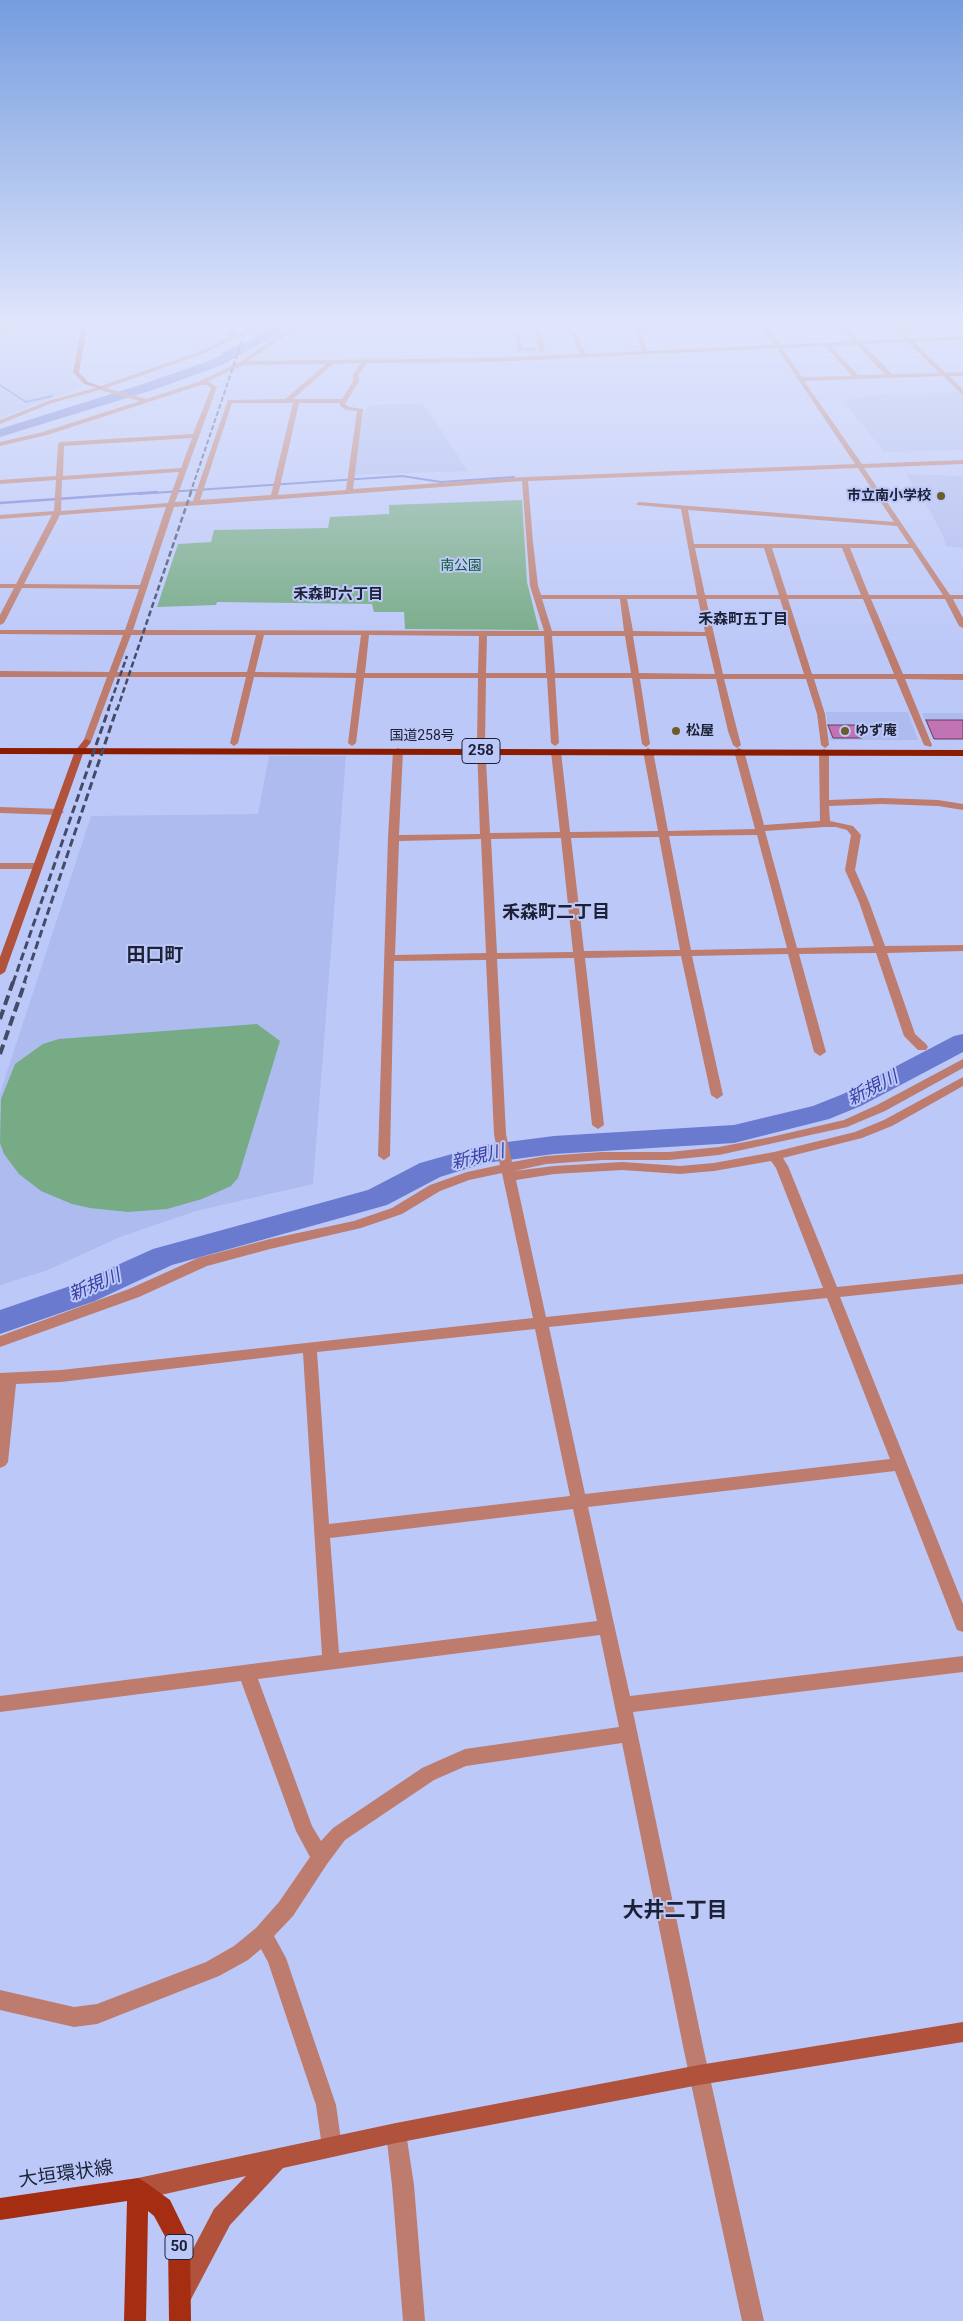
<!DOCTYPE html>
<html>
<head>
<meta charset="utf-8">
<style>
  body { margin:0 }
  canvas { display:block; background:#bcc8f8 }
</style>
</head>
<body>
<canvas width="963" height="2321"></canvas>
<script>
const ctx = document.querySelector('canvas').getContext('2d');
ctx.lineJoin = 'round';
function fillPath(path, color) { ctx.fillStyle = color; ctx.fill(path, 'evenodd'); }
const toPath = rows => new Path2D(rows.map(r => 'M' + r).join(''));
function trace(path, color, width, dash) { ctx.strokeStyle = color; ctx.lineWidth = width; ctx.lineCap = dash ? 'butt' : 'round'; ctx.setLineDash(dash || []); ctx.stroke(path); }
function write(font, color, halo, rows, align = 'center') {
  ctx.font = font + ' Roboto,"Noto Sans JP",sans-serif'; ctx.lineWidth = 4; ctx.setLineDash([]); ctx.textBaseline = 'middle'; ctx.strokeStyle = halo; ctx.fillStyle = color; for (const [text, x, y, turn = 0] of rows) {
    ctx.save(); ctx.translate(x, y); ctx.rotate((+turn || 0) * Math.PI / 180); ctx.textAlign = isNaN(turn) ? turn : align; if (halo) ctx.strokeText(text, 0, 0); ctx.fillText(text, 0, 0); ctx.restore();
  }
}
fillPath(toPath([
  [79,325,71,364,71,379,83,386,0,418,0,329],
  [963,392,963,450,884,452,843,401,882,394],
  [423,403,468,471,354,475,363,414,369,405],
  [906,474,963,476,963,548,946,546,943,536,932,515],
  [826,712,908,712,918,740,830,740],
  [922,713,963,713,963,739,933,739],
  [269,756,346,756,313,1184,196,1211,120,1237,48,1270,0,1285,0,1093,91,816,258,814]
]), '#aebbee');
fillPath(toPath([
  [522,500,527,582,539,630,405,629,404,612,374,612,372,604,217,602,216,605,157,607,178,544,211,542,214,530,328,528,330,517,389,514,389,505],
  [257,1024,280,1041,238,1178,231,1186,202,1199,167,1209,128,1212,90,1208,72,1204,41,1191,19,1174,4,1154,0,1143,1,1099,15,1064,43,1044,59,1039]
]), '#76ab86');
fillPath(toPath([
  [280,323,299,323,231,355,221,353,246,342]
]), '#6a7acf');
trace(toPath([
  [0,385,26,402,52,396],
  [138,494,402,476,441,482,514,477]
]), '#6a7acf', 2);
trace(toPath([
  [0,503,157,492]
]), '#6a7acf', 2.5);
fillPath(toPath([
  [283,323,297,323,222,365,156,389,0,437,0,429,146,383,214,359,283,323],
  [963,1034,963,1052,861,1106,829,1119,734,1143,554,1154,485,1163,440,1177,387,1205,172,1265,95,1301,0,1334,0,1310,73,1285,153,1249,368,1190,420,1163,484,1145,554,1136,734,1125,813,1106,843,1094,954,1036,963,1034]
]), '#6a7acf');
const building = toPath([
  [926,720,963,720,963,739,934,739,926,720],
  [828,725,858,725,862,738,833,738,828,725]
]);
fillPath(building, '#c273b4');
trace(building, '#6a3b62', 1);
fillPath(toPath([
  [94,323,128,323,0,330,0,326,94,323],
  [234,323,239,323,234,336,262,323,269,323,200,355,106,388,146,399,198,382,240,362,276,337,305,323,311,323,280,339,248,361,489,358,580,354,567,325,497,325,495,323,571,323,586,354,642,351,633,323,637,323,638,325,785,323,783,325,766,325,780,345,854,341,837,323,842,323,860,341,905,339,890,323,895,323,897,325,963,324,963,328,901,329,911,339,963,336,963,340,914,342,946,373,963,372,963,376,949,376,963,390,963,395,943,376,804,381,862,464,963,460,963,464,864,468,950,595,963,595,963,599,953,599,963,618,963,628,959,626,945,599,871,599,903,674,963,674,963,680,905,679,932,745,931,747,924,745,896,679,814,679,825,714,829,745,825,748,821,745,817,714,806,679,724,679,741,745,737,748,733,745,728,731,716,679,640,679,650,744,646,747,642,744,632,678,555,678,559,743,555,746,551,743,547,678,486,678,485,744,490,833,560,832,551,752,556,749,561,752,570,832,658,831,643,751,648,748,653,751,668,831,755,829,734,751,739,748,744,751,764,825,820,821,819,752,824,749,829,752,829,800,882,798,938,800,963,804,963,810,938,806,882,804,829,806,830,821,853,826,861,835,855,870,869,902,885,946,963,945,963,951,887,953,915,1034,926,1044,928,1047,926,1050,918,1050,904,1036,876,953,799,954,826,1052,820,1056,814,1052,788,954,692,956,723,1095,717,1099,711,1095,681,956,585,958,604,1125,598,1129,592,1125,574,958,497,959,506,1134,512,1162,546,1156,602,1152,669,1152,719,1147,771,1137,844,1120,877,1105,963,1059,963,1068,885,1111,847,1127,719,1155,669,1160,602,1160,546,1164,514,1171,554,1166,622,1162,680,1166,714,1163,774,1152,855,1132,884,1120,963,1077,963,1086,892,1126,862,1138,783,1158,788,1166,837,1287,963,1274,963,1284,840,1297,963,1604,963,1632,957,1630,955,1625,895,1471,588,1507,630,1696,963,1656,963,1672,633,1712,704,2051,764,2321,742,2321,684,2051,622,1743,466,1766,434,1780,345,1840,327,1864,293,1916,274,1936,286,1958,336,2105,342,2147,339,2154,332,2157,325,2154,322,2147,316,2105,268,1962,261,1949,248,1960,219,1976,97,2024,74,2027,0,2010,0,1990,74,2007,97,2004,206,1962,234,1946,256,1928,279,1902,310,1857,296,1831,241,1681,0,1712,0,1696,322,1655,303,1353,61,1382,16,1384,8,1462,5,1466,0,1468,0,1373,61,1370,533,1318,502,1173,469,1180,440,1191,402,1214,361,1228,270,1249,207,1266,139,1297,0,1347,0,1336,129,1289,198,1258,270,1239,354,1221,392,1208,430,1185,467,1172,500,1165,494,1134,486,960,394,961,390,1156,384,1160,378,1156,388,838,393,751,398,748,403,751,399,835,480,834,477,744,478,678,364,678,356,743,352,746,348,743,356,678,254,677,238,743,234,746,230,743,246,677,115,677,91,742,87,745,83,742,107,677,0,677,0,671,109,672,123,635,0,634,0,630,125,630,139,589,22,588,4,623,0,625,0,615,14,588,0,588,0,584,16,584,52,515,0,519,0,515,54,511,56,480,0,484,0,480,56,476,58,444,61,442,193,434,211,388,207,385,201,385,47,435,0,446,0,442,43,432,140,401,100,390,52,403,0,424,0,420,48,401,98,387,196,353,228,338,234,323],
  [761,326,774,345,647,351,640,329,761,326],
  [908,342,939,373,892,374,863,344,908,342],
  [857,345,885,375,858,375,831,346,857,345],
  [825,346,852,376,802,377,782,348,825,346],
  [777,348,855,464,525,477,353,489,363,409,349,407,345,404,359,381,359,374,367,363,489,362,777,348],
  [361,363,353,374,353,381,342,399,293,399,333,364,361,363],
  [326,364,285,399,228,400,193,501,175,502,217,387,208,381,243,365,326,364],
  [232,403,293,403,271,495,200,500,232,403],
  [299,403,340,403,340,406,346,410,357,411,346,490,278,495,299,403],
  [192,438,181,468,63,476,64,446,192,438],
  [858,468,894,522,639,502,636,504,637,505,681,509,697,595,541,595,538,586,533,542,528,481,858,468],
  [179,472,168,503,61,511,62,480,179,472],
  [522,481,530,586,544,631,133,630,174,507,522,481],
  [166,507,140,585,24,584,60,515,166,507],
  [688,510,897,526,909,544,694,544,688,510],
  [695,548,764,548,779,595,705,595,695,548],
  [772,548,842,548,861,595,787,595,772,548],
  [850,548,912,548,943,595,869,595,850,548],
  [542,599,620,599,624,631,552,631,542,599],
  [627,599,698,599,705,632,633,631,627,599],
  [706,599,780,599,804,674,723,674,706,599],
  [788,599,863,599,894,674,812,674,788,599],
  [131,635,256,635,247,672,117,672,131,635],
  [264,635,361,635,356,673,255,672,264,635],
  [369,635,479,636,478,673,365,673,369,635],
  [487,636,544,636,546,673,486,673,487,636],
  [552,636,625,636,631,673,555,673,552,636],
  [633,636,706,636,715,674,639,673,633,636],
  [825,827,836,827,847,830,851,835,845,870,859,902,874,946,797,948,765,831,825,827],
  [757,835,787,948,691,950,669,836,757,835],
  [659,837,680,950,584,951,571,838,659,837],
  [561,838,573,952,497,953,491,839,561,838],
  [481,839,486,953,395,955,399,841,481,839],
  [771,1161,776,1168,823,1288,546,1317,516,1180,554,1174,622,1170,680,1174,714,1171,771,1161],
  [827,1298,890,1459,585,1494,549,1327,827,1298],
  [535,1329,570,1496,329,1524,317,1352,535,1329],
  [573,1509,597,1621,339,1653,330,1538,573,1509],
  [600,1635,619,1727,465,1749,422,1768,333,1828,321,1841,312,1826,258,1679,600,1635],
  [538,328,541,330,545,350,542,352,539,350,535,330,538,328],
  [514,331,519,332,522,348,536,348,538,351,518,351,514,331],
  [0,807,59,809,64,812,59,815,0,813,0,807],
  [0,863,37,863,42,866,37,869,0,869,0,863],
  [396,2123,403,2126,406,2133,414,2185,425,2321,403,2321,392,2185,386,2133,389,2126,396,2123]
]), '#bd7c6d');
fillPath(toPath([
  [82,323,88,323,79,372,88,382,102,387,102,389,84,384,73,372,82,323],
  [87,739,91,742,84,751,5,972,0,975,0,957,75,751,84,740,87,739],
  [963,2022,963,2042,699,2085,396,2143,283,2168,230,2225,190,2301,182,2304,174,2301,171,2293,174,2285,214,2209,246,2176,138,2200,131,2196,127,2189,131,2182,138,2178,396,2123,699,2065,963,2022]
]), '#b1523d');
fillPath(toPath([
  [138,2178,145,2182,170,2200,190,2241,191,2321,169,2321,168,2242,154,2216,148,2211,146,2321,124,2321,127,2201,0,2220,0,2198,138,2178]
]), '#a52d11');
fillPath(toPath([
  [0,748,963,750,963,756,0,754,0,748]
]), '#8c1c00');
trace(toPath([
  [190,494,248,323]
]), '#444b67', 2, [5, 2.5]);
trace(toPath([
  [108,710,127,656],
  [117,710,191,492]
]), '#444b67', 2.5, [6, 3]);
trace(toPath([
  [13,983,109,708],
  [24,983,117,708]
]), '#444b67', 3, [8, 4]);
trace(toPath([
  [0,1019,13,982],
  [0,1054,25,982]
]), '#444b67', 4, [10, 5]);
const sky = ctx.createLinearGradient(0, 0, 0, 648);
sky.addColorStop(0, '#759dde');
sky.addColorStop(0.5, '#e1e6fc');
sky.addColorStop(1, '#e1e6fc00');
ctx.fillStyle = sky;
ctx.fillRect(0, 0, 963, 648);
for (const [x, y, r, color] of [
  [941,496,5,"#6b5d2a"],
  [676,731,5,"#6b5d2a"],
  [845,731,5,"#6b5d2a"]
]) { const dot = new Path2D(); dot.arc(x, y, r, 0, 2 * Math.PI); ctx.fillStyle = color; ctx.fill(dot); trace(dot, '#bcc8f8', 2); }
write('bold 14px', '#1c2137', '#bcc8f8', [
  ["市立南小学校",931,496,"right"],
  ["松屋",686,731],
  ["ゆず庵",855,731]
], 'left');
write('14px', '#125a32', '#bcc8f8', [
  ["南公園",461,566]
]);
write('14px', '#1c2137', '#bcc8f8', [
  ["国道258号",422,736]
]);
write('bold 15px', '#1c2137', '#bcc8f8', [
  ["禾森町六丁目",338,595],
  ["禾森町五丁目",743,620]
]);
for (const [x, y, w] of [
  [481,751,38],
  [179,2247,28]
]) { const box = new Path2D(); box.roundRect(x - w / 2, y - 12.5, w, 25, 4); ctx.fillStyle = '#bcc8f8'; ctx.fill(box); trace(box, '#1c2137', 1); }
write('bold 15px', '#1c2137', null, [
  ["258",481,751],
  ["50",179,2247]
]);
write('bold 18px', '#1c2137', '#bcc8f8', [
  ["禾森町二丁目",556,913]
]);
write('italic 18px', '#373fa3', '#bcc8f8', [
  ["新規川",873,1089,-27],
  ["新規川",478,1158,-13],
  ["新規川",95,1286,-23]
]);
write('bold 19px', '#1c2137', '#bcc8f8', [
  ["田口町",155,956]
]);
write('19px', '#1c2137', '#bcc8f8', [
  ["大垣環状線",66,2175,-8]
]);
write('bold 21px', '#1c2137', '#bcc8f8', [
  ["大井二丁目",675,1912]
]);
</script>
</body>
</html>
